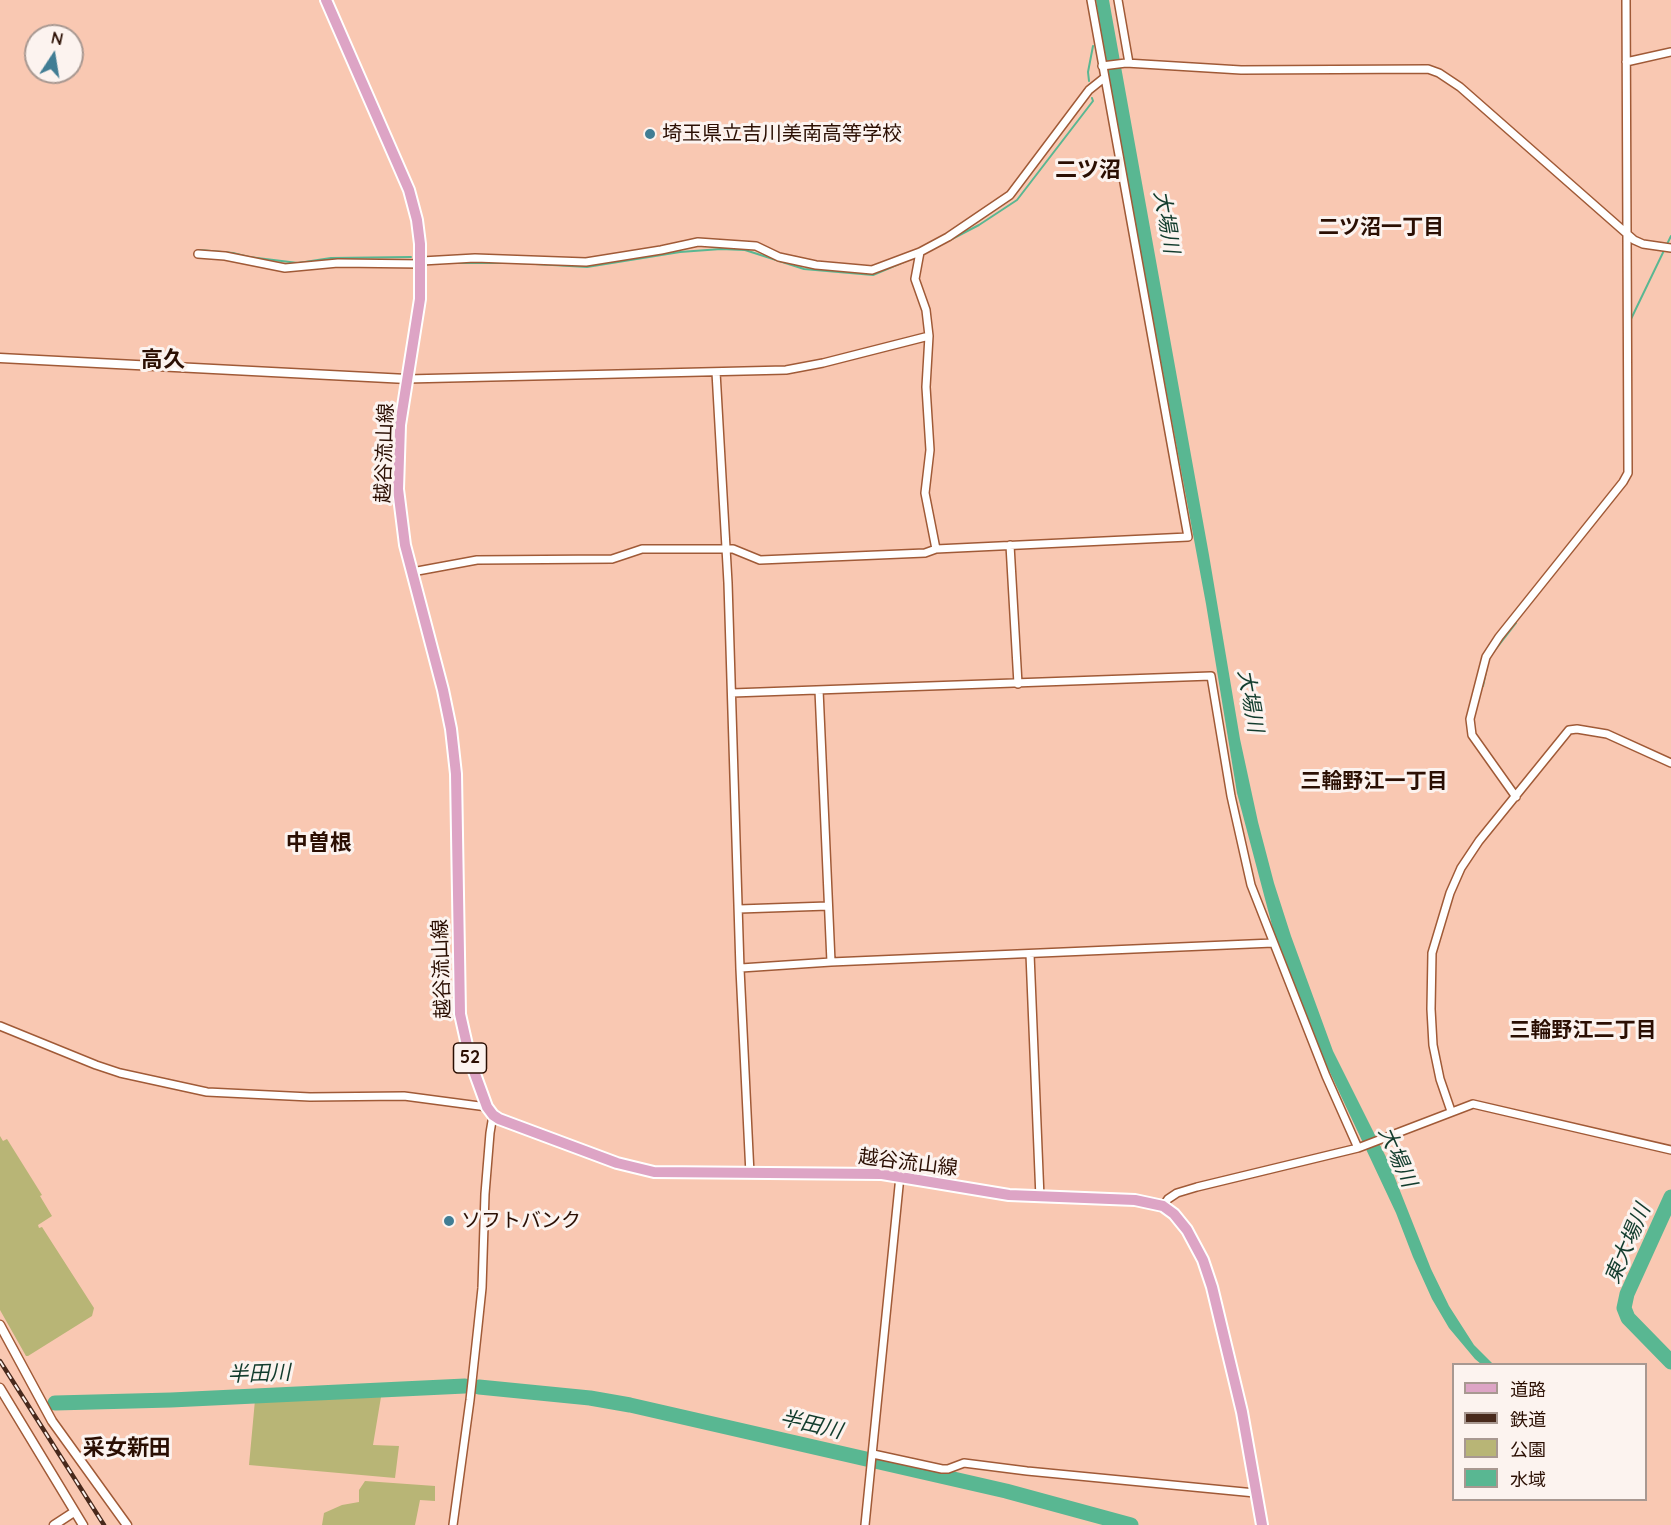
<!DOCTYPE html>
<html>
<head>
<meta charset="utf-8">
<style>
  body { margin:0 }
  #map { position:relative; width:1671px; height:1525px; overflow:hidden; background:#f9c8b2; font-family:Quicksand,"Noto Sans JP",sans-serif }
  canvas { display:block }
  .legend { position:absolute; left:1452px; top:1363px; width:195px; height:138px; box-sizing:border-box; background:#fcf3ef; border:2px solid #a89891; margin:0; padding:8px 10px; list-style:none; font-size:18px; color:#2b0f03 }
  .legend li { display:flex; align-items:center; gap:12px; height:30px }
  .legend b { width:30px; border:2px solid #a89891 }
  .north { position:absolute; left:24px; top:24px; width:60px; height:60px; box-sizing:border-box; background:#fcf3ef; border:2px solid #a89891; border-radius:50%; rotate:12deg; font-size:16px; font-weight:700; line-height:24px; text-align:center; color:#2b0f03 }
  .north::after { content:''; display:block; margin:auto; width:21px; height:27px; background:#417d94; clip-path:polygon(50% 0,100% 100%,50% 72%,0 100%) }
</style>
</head>
<body>
<div id="map">
<canvas width="1671" height="1525"></canvas>
<ul class="legend">
<li><b style="height:8px;background:#dda4c5"></b>道路</li>
<li><b style="height:8px;background:#48291c"></b>鉄道</li>
<li><b style="height:16px;background:#b8b576"></b>公園</li>
<li><b style="height:16px;background:#59b792"></b>水域</li>
</ul>
<div class="north">N</div>
</div>
<script>
const ctx = document.querySelector('canvas').getContext('2d');
ctx.lineJoin = 'round';
function fillPath(path, color) { ctx.fillStyle = color; ctx.fill(path, 'evenodd'); }
const toPath = rows => new Path2D(rows.map(r => 'M' + r).join(''));
function trace(path, color, width, dash) { ctx.strokeStyle = color; ctx.lineWidth = width; ctx.lineCap = dash ? 'butt' : 'round'; ctx.setLineDash(dash || []); ctx.stroke(path); }
function write(font, color, halo, rows, align = 'center') {
  ctx.font = font + ' Quicksand,"Noto Sans JP",sans-serif'; ctx.lineWidth = 6; ctx.setLineDash([]); ctx.textBaseline = 'middle'; ctx.strokeStyle = halo; ctx.fillStyle = color; for (const [text, x, y, turn = 0] of rows) {
    ctx.save(); ctx.translate(x, y); ctx.rotate((+turn || 0) * Math.PI / 180); ctx.textAlign = isNaN(turn) ? turn : align; if (halo) ctx.strokeText(text, 0, 0); ctx.fillText(text, 0, 0); ctx.restore();
  }
}
fillPath(toPath([
  [0,1136,3,1141,7,1139,42,1195,40,1196,52,1216,38,1225,39,1228,42,1227,94,1308,92,1316,28,1356,26,1356,0,1310],
  [381,1397,373,1445,399,1446,395,1478,249,1465,255,1400],
  [365,1481,435,1486,435,1501,420,1500,415,1525,322,1525,324,1513,342,1505,359,1502,359,1490]
]), '#b8b576');
fillPath(toPath([
  [1096,0,1109,0,1209,555,1240,739,1258,822,1274,883,1291,936,1333,1051,1389,1163,1431,1269,1449,1306,1474,1345,1493,1364,1481,1364,1475,1359,1449,1328,1432,1299,1413,1257,1396,1213,1302,1013,1273,929,1237,793,1206,604,1109,83]
]), '#59b792');
trace(toPath([
  [1089,81,1088,72,1093,46],
  [950,240,979,225,1017,200,1093,101,1092,98],
  [200,250,233,253,249,257,298,263,331,258,411,257],
  [446,263,518,263,587,267,680,252,721,249,745,250,804,269,873,275,918,256],
  [1631,319,1671,236],
  [1492,654,1516,623],
  [1483,686,1487,667]
]), '#59b792', 2);
trace(toPath([
  [1671,1197,1627,1294,1624,1308,1628,1318,1671,1362],
  [479,1387,590,1398,630,1405,1006,1491,1131,1525],
  [55,1403,171,1400,465,1386]
]), '#59b792', 15);
const minor = toPath([
  [1118,0,1129,63],
  [1626,62,1671,52],
  [1102,66,1126,63,1241,70,1428,69,1439,73,1460,87,1634,240,1643,244,1671,248],
  [920,252,915,279,926,310,929,336],
  [198,254,225,256,285,268,338,263,422,264],
  [422,261,475,258,586,262,661,250,698,242,756,246,779,257,816,265,872,270,920,252,948,237,1010,195,1089,90,1104,78],
  [716,372,728,583,740,969,750,1174],
  [407,379,786,370,823,363,929,336,926,387,930,450,925,493,936,549],
  [1010,545,1018,684],
  [412,572,477,560,612,559,642,549,733,549,760,560,925,553,936,549,1188,537,1091,0],
  [819,690,831,962],
  [732,693,1211,676,1231,796,1251,885,1326,1076,1358,1148],
  [1516,797,1472,735,1470,719,1486,657,1499,637,1623,482,1628,473,1626,0],
  [739,909,828,906],
  [1030,954,1040,1198],
  [741,968,831,962,1273,943],
  [0,1026,96,1065,120,1073,207,1092,310,1097,404,1096,487,1107],
  [1451,1111,1440,1079,1433,1045,1431,1009,1432,953,1450,893,1461,868,1479,841,1569,730,1577,729,1607,734,1671,763],
  [1163,1206,1168,1199,1177,1193,1197,1187,1358,1148,1473,1104,1671,1150],
  [873,1454,942,1469,948,1469,964,1463,1027,1471,1255,1493],
  [453,1525,470,1400,478,1326,482,1288,485,1194,490,1133,493,1115],
  [865,1525,900,1176]
]);
const tertiary = toPath([
  [0,358,407,379],
  [0,1325,52,1421,127,1525],
  [0,1388,83,1525],
  [54,1525,74,1512]
]);
const primary = toPath([
  [326,0,409,190,417,220,420,244,420,299,400,425,398,489,405,545,443,690,451,729,456,774,460,1014,471,1063,487,1107,493,1115,499,1119,617,1163,654,1172,882,1174,1009,1195,1135,1200,1163,1206,1174,1214,1187,1230,1203,1260,1212,1287,1242,1412,1262,1525]
]);
trace(minor, '#a05a37', 10);
trace(tertiary, '#a05a37', 11);
trace(primary, '#fff', 14);
trace(minor, '#fff', 7);
trace(tertiary, '#fff', 8);
trace(primary, '#dda4c5', 10);
const rail = toPath([
  [0,1361,104,1525]
]);
trace(rail, '#48291c', 4.5);
trace(rail, '#fcf3ef', 2, [7]);
for (const [x, y, r, color] of [
  [650,134,6,"#417d94"],
  [449,1221,6,"#417d94"]
]) { const dot = new Path2D(); dot.arc(x, y, r, 0, 2 * Math.PI); ctx.fillStyle = color; ctx.fill(dot); trace(dot, '#fcf3ef', 2); }
for (const [x, y, w] of [
  [470,1058,33]
]) { const box = new Path2D(); box.roundRect(x - w / 2, y - 15, w, 30, 4.5); ctx.fillStyle = '#fcf3ef'; ctx.fill(box); trace(box, '#2b0f03', 1.5); }
write('bold 18px', '#2b0f03', null, [
  ["52",470,1058]
]);
write('20px', '#2b0f03', '#fcf3ef', [
  ["埼玉県立吉川美南高等学校",662,134],
  ["ソフトバンク",461,1221]
], 'left');
write('20px', '#2b0f03', '#fcf3ef', [
  ["越谷流山線",385,453,-88],
  ["越谷流山線",442,969,-92],
  ["越谷流山線",908,1163,7]
]);
write('italic 21px', '#123c2d', '#fcf3ef', [
  ["大場川",1166,222,80],
  ["大場川",1250,701,80],
  ["大場川",1397,1157,66],
  ["東大場川",1628,1244,-67],
  ["半田川",259,1374,-2],
  ["半田川",811,1425,13]
]);
write('bold 21px', '#2b0f03', '#fcf3ef', [
  ["二ツ沼一丁目",1381,228],
  ["三輪野江一丁目",1374,782],
  ["三輪野江二丁目",1583,1031]
]);
write('bold 22px', '#2b0f03', '#fcf3ef', [
  ["二ツ沼",1088,170],
  ["高久",163,360],
  ["中曽根",319,843],
  ["采女新田",127,1448]
]);
</script>
</body>
</html>
